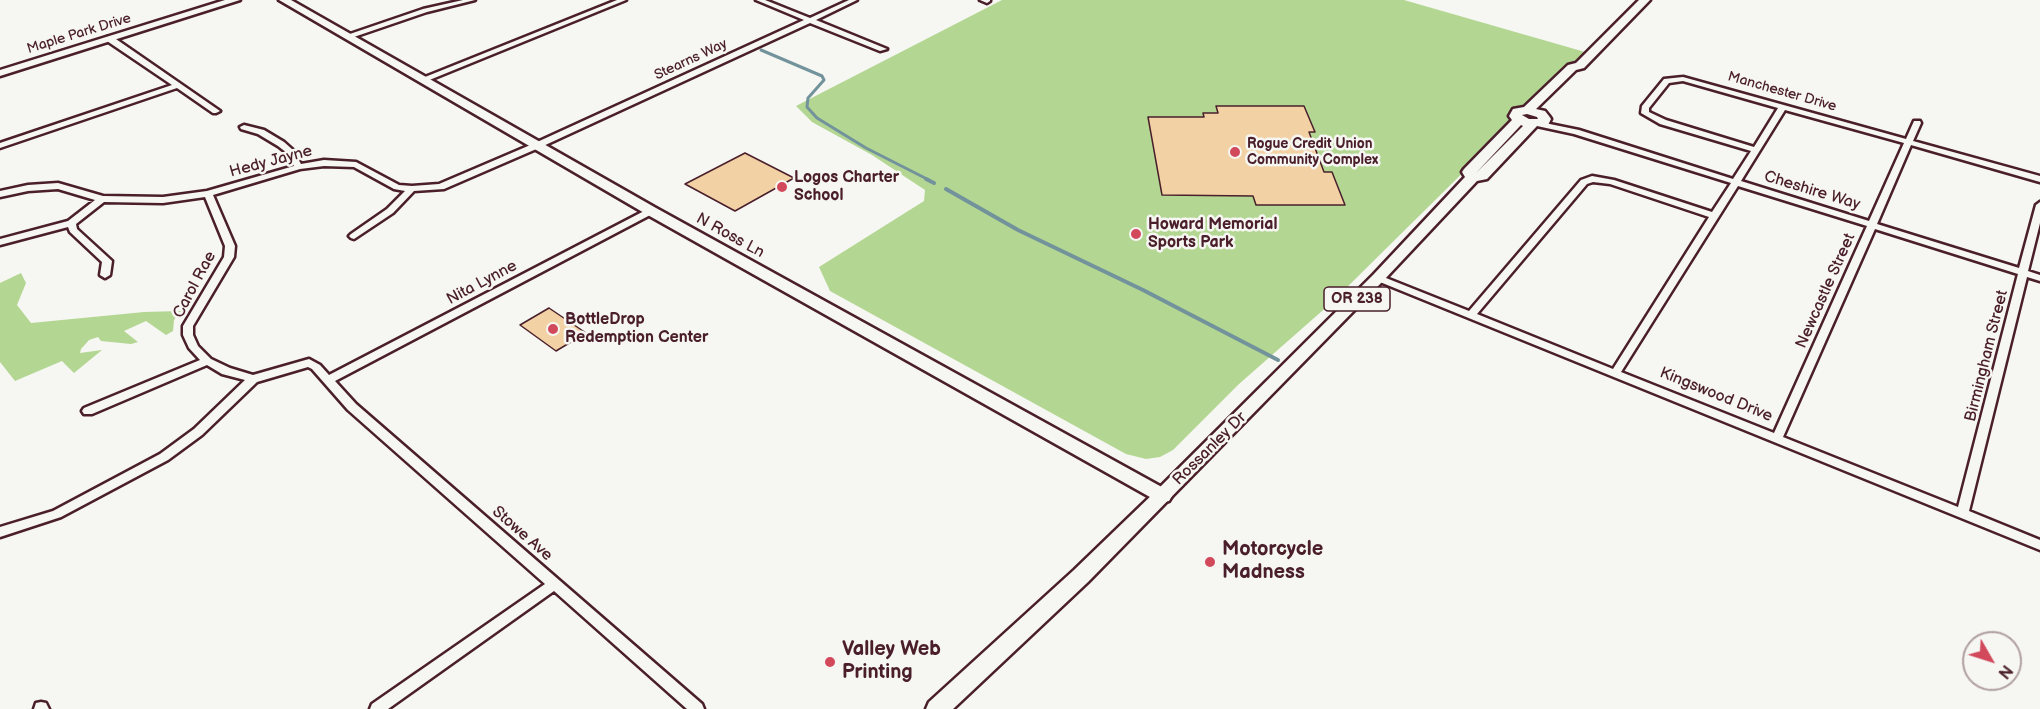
<!DOCTYPE html>
<html>
<head>
<meta charset="utf-8">
<style>
  body { margin:0 }
  #map { position:relative; width:2040px; height:709px; overflow:hidden; background:#f6f6f2; font-family:"Balsamiq Sans",sans-serif }
  canvas { display:block }
  .north { position:absolute; left:1962px; top:631px; width:60px; height:60px; box-sizing:border-box; background:#f6f6f2; border:2px solid #b1a0a2; border-radius:50%; rotate:129deg; font-size:16px; font-weight:700; line-height:24px; text-align:center; color:#4a1f2b }
  .north::after { content:''; display:block; margin:auto; width:21px; height:27px; background:#d1495b; clip-path:polygon(50% 0,100% 100%,50% 72%,0 100%) }
</style>
</head>
<body>
<div id="map">
<canvas width="2040" height="709"></canvas>
<div class="north">N</div>
</div>
<script>
const ctx = document.querySelector('canvas').getContext('2d');
ctx.lineJoin = 'round';
function fillPath(path, color) { ctx.fillStyle = color; ctx.fill(path, 'evenodd'); }
const toPath = rows => new Path2D(rows.map(r => 'M' + r).join(''));
function trace(path, color, width, dash) { ctx.strokeStyle = color; ctx.lineWidth = width; ctx.lineCap = dash ? 'butt' : 'round'; ctx.setLineDash(dash || []); ctx.stroke(path); }
function write(font, color, halo, rows, align = 'center') {
  ctx.font = font + ' "Balsamiq Sans",sans-serif'; ctx.lineWidth = 5; ctx.setLineDash([]); ctx.textBaseline = 'middle'; ctx.strokeStyle = halo; ctx.fillStyle = color; for (const [text, x, y, turn = 0] of rows) {
    ctx.save(); ctx.translate(x, y); ctx.rotate((+turn || 0) * Math.PI / 180); ctx.textAlign = isNaN(turn) ? turn : align; if (halo) ctx.strokeText(text, 0, 0); ctx.fillText(text, 0, 0); ctx.restore();
  }
}
fillPath(toPath([
  [1002,0,1404,0,1585,52,1330,304,1239,384,1173,450,1160,457,1146,459,1126,454,830,291,819,267,924,201,925,190,872,155,812,122,796,106],
  [21,273,26,283,17,305,31,323,144,312,181,311,174,320,173,331,166,335,146,321,124,331,138,342,131,344,101,341,98,337,89,340,81,349,80,353,102,350,74,373,62,361,15,381,0,362,0,283]
]), '#b3d792');
trace(toPath([
  [761,50,822,76,824,80,808,98,807,107,817,118,866,148,929,180]
]), '#73939c', 3);
trace(toPath([
  [926,179,934,183],
  [946,189,1018,230,1143,290,1278,360]
]), '#73939c', 4);
const building = toPath([
  [1216,106,1304,106,1315,132,1309,132,1324,172,1332,172,1345,205,1256,205,1253,196,1162,195,1148,117,1204,117,1203,113,1218,113,1216,106],
  [745,153,794,178,735,211,685,184,745,153],
  [549,308,586,333,556,351,520,325,549,308]
]);
fillPath(building, '#f2d2a4');
trace(building, '#4a1f2b', 1.5);
const street = toPath([
  [463,0,475,0,427,12,351,38,344,36,423,9,463,0],
  [617,0,626,0,427,81,420,79,617,0],
  [756,0,765,0,810,18,849,0,857,0,816,20,887,49,880,51,810,23,541,147,444,189,414,191,393,213,354,239,351,238,349,236,351,234,387,209,405,191,394,189,354,167,324,166,300,169,213,195,235,246,234,257,193,326,193,335,198,346,211,359,230,368,253,375,309,359,320,365,329,375,648,209,654,209,654,213,335,381,356,404,702,704,704,709,687,709,554,591,388,709,370,709,372,704,545,584,348,410,312,369,308,367,257,382,202,435,168,460,61,517,0,537,0,527,53,511,160,454,194,429,245,380,222,374,207,365,92,414,84,414,82,411,84,408,200,360,189,348,183,335,183,326,224,257,225,246,205,197,163,203,104,202,76,224,77,229,112,261,110,275,105,278,100,275,102,262,70,232,68,227,0,245,0,239,68,221,95,200,58,189,28,191,0,197,0,191,28,185,58,183,103,196,163,197,207,191,294,166,287,153,278,146,258,134,241,129,240,127,244,125,264,130,284,142,293,150,301,164,324,160,356,162,399,185,412,186,439,184,535,143,804,20,756,0],
  [980,0,990,0,990,1,987,3,980,0],
  [107,37,113,37,220,111,216,113,213,113,177,88,0,148,0,143,172,85,107,41,107,37],
  [1683,77,1906,139,1914,121,1920,121,1921,123,1913,141,2040,176,2040,182,1911,145,1877,224,2019,268,2036,205,2040,202,2040,223,2028,271,2040,275,2040,281,2027,277,1969,511,2040,540,2040,550,1375,280,1373,278,1378,275,1381,276,1469,311,1581,180,1592,176,1614,180,1712,212,1731,183,1574,134,1537,126,1536,124,1540,122,1579,130,1733,179,1751,151,1660,124,1641,113,1642,106,1664,79,1683,77],
  [1683,81,1778,108,1754,147,1666,120,1649,112,1649,108,1669,83,1683,81],
  [1785,110,1904,143,1869,221,1741,181,1785,110],
  [1593,182,1610,184,1709,217,1613,369,1477,314,1587,184,1593,182],
  [1738,186,1867,226,1774,433,1621,372,1738,186],
  [1875,229,2018,274,1958,507,1783,437,1875,229],
  [41,702,46,703,49,709,34,709,36,703,41,702]
]);
const secondary = toPath([
  [225,0,240,0,0,76,0,70,225,0],
  [279,0,291,0,656,208,1169,491,1172,496,1169,501,1163,502,1157,501,646,214,279,0]
]);
const primary = toPath([
  [1639,0,1650,0,1584,68,1576,70,1536,109,1545,111,1549,116,1551,119,1548,125,1537,126,1487,179,1477,181,1383,281,1088,582,953,709,926,709,929,702,1074,570,1156,491,1373,275,1465,177,1462,172,1464,169,1512,120,1509,116,1513,109,1524,107,1568,65,1576,63,1639,0],
  [1527,114,1537,117,1538,119,1529,119,1522,115,1527,114],
  [1521,125,1523,126,1476,173,1521,125]
]);
trace(street, '#4a1f2b', 5);
trace(secondary, '#4a1f2b', 5);
trace(primary, '#4a1f2b', 5);
fillPath(street, '#f6f6f2');
fillPath(secondary, '#f6f6f2');
fillPath(primary, '#f6f6f2');
for (const [x, y, r, color] of [
  [1235,152,6,"#d1495b"],
  [782,187,6,"#d1495b"],
  [1136,234,6,"#d1495b"],
  [553,329,6,"#d1495b"],
  [1210,562,6,"#d1495b"],
  [830,662,6,"#d1495b"]
]) { const dot = new Path2D(); dot.arc(x, y, r, 0, 2 * Math.PI); ctx.fillStyle = color; ctx.fill(dot); trace(dot, '#f6f6f2', 2); }
write('14px', '#4a1f2b', '#f6f6f2', [
  ["Maple Park Drive",79,34,-17],
  ["Stearns Way",691,60,-25],
  ["Manchester Drive",1782,92,16]
]);
write('bold 14px', '#4a1f2b', '#f6f6f2', [
  ["Rogue Credit Union",1247,144],
  ["Community Complex",1247,160]
], 'left');
for (const [x, y, w] of [
  [1357,299,66]
]) { const box = new Path2D(); box.roundRect(x - w / 2, y - 12, w, 24, 4.5); ctx.fillStyle = '#f6f6f2'; ctx.fill(box); trace(box, '#4a1f2b', 1.5); }
write('bold 15px', '#4a1f2b', null, [
  ["OR 238",1357,299]
]);
write('16px', '#4a1f2b', '#f6f6f2', [
  ["Hedy Jayne",271,162,-15],
  ["Cheshire Way",1812,191,17],
  ["N Ross Ln",730,236,29],
  ["Nita Lynne",482,283,-28],
  ["Carol Rae",195,285,-62],
  ["Newcastle Street",1826,291,-66],
  ["Birmingham Street",1987,356,-76],
  ["Kingswood Drive",1716,395,22],
  ["Rossanley Dr",1210,449,-45],
  ["Stowe Ave",522,534,41]
]);
write('bold 16px', '#4a1f2b', '#f6f6f2', [
  ["Logos Charter",794,178],
  ["School",794,196],
  ["Howard Memorial",1148,225],
  ["Sports Park",1148,243],
  ["BottleDrop",565,320],
  ["Redemption Center",565,338]
], 'left');
write('bold 20px', '#4a1f2b', '#f6f6f2', [
  ["Motorcycle",1222,550],
  ["Madness",1222,573],
  ["Valley Web",842,650],
  ["Printing",842,673]
], 'left');
</script>
</body>
</html>
